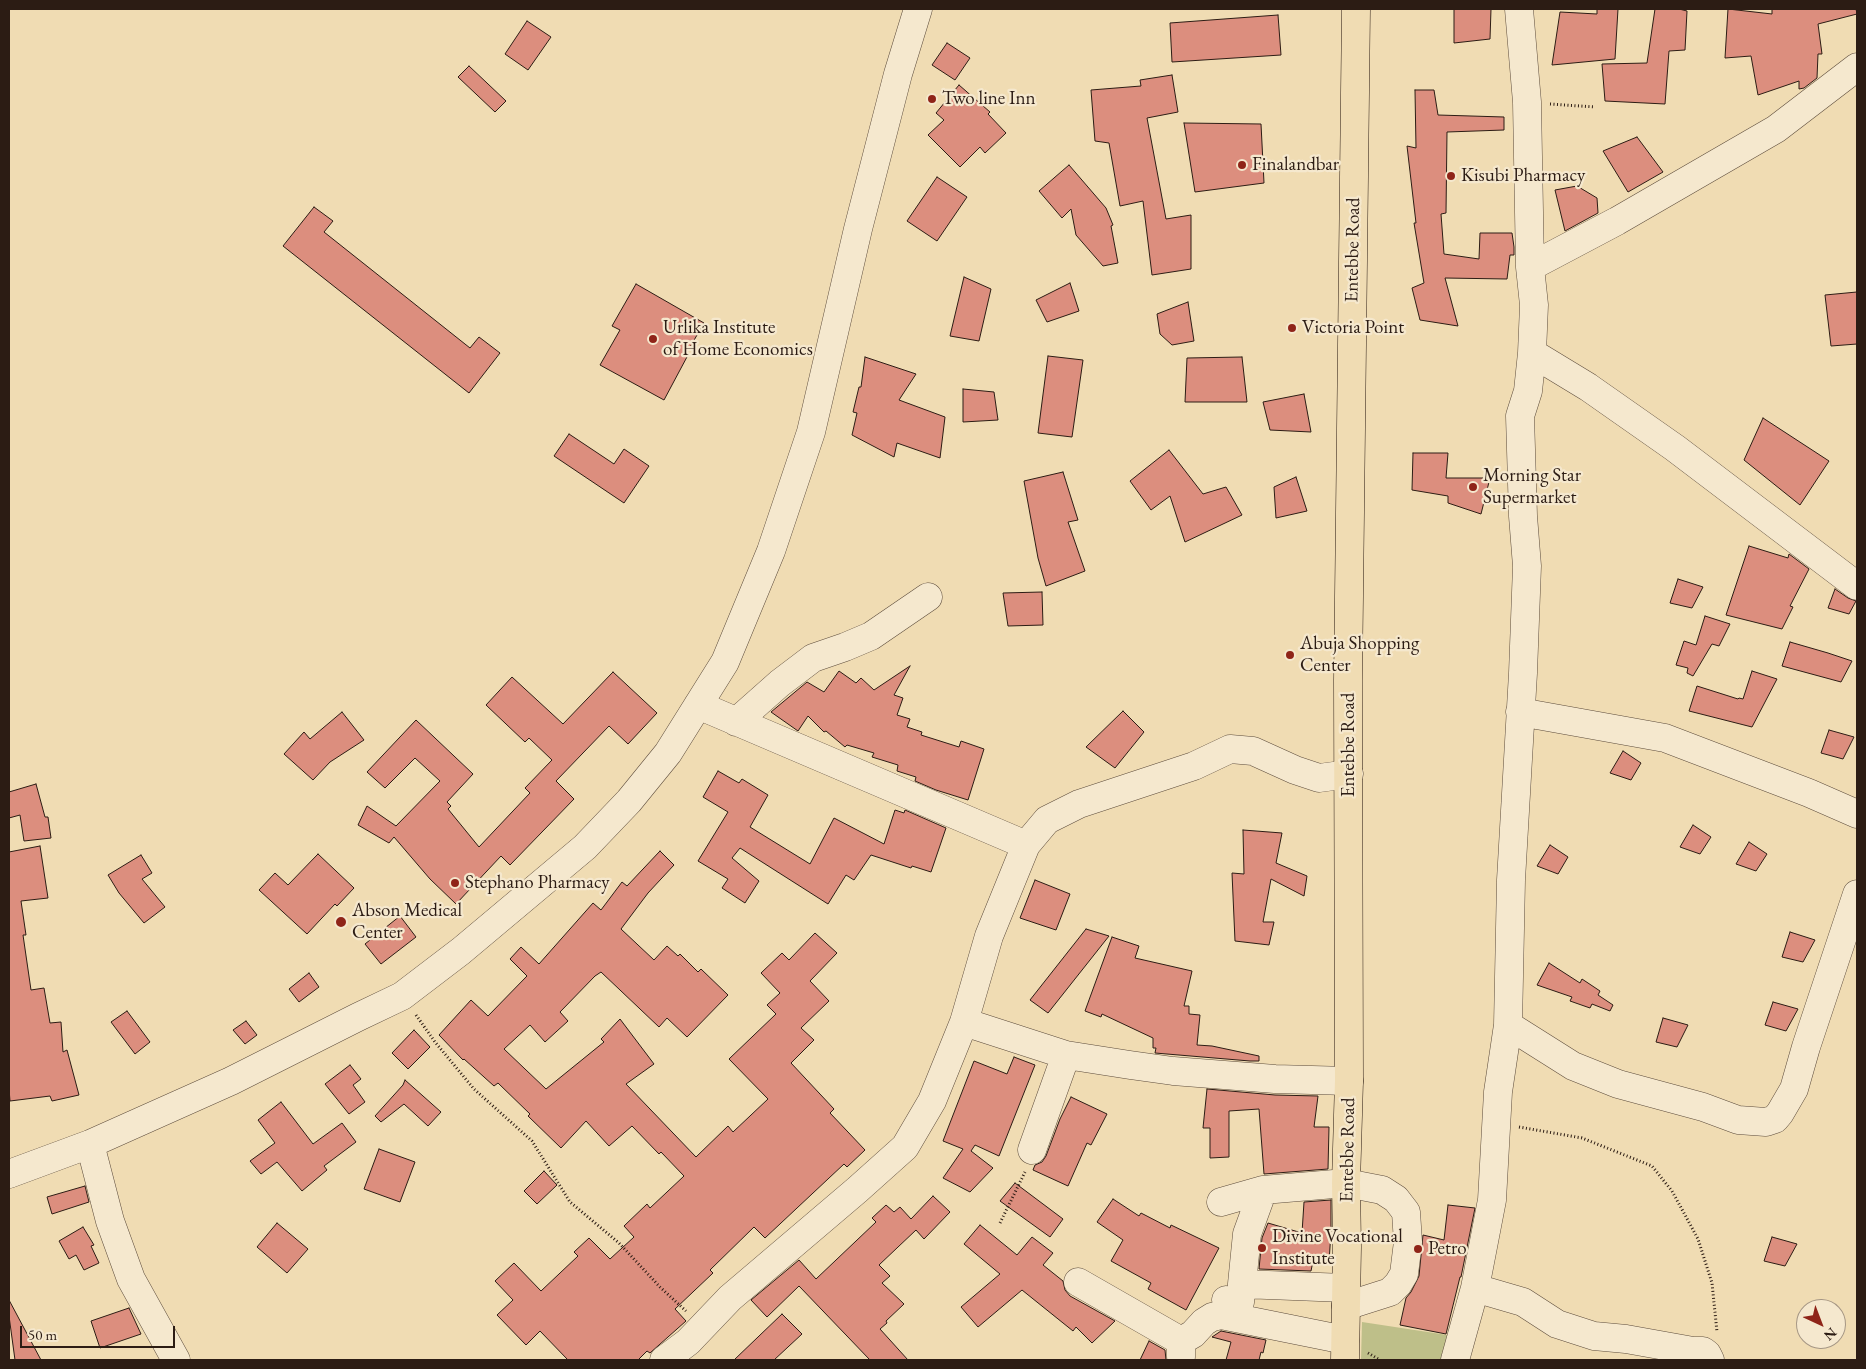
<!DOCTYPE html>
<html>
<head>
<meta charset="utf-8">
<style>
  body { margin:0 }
  #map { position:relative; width:1866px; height:1369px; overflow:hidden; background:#f0dcb3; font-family:"EB Garamond",serif }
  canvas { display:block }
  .frame { position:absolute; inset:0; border:10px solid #2c1c14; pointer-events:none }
  .north { position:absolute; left:1796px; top:1299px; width:50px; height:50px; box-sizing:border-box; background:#f5e8ce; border:1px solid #a59684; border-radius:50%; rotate:137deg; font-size:14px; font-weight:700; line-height:20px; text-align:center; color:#2c1c14 }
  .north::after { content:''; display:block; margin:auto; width:18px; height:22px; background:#8f2418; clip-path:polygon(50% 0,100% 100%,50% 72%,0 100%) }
  .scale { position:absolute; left:20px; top:1326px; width:155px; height:22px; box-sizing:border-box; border:2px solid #2c1c14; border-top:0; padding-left:6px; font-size:15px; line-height:18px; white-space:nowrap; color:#2c1c14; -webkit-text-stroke:4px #f5e8ce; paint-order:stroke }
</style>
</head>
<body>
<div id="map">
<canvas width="1866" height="1369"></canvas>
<div class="frame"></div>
<div class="north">N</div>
<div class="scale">50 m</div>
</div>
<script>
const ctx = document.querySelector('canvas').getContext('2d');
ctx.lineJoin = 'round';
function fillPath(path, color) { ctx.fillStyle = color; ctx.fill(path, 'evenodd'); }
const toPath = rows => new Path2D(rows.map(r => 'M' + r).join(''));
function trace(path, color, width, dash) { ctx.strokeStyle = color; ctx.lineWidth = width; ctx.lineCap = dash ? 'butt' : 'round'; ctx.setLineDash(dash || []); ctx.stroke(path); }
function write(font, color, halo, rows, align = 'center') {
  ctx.font = font + ' "EB Garamond",serif'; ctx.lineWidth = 4.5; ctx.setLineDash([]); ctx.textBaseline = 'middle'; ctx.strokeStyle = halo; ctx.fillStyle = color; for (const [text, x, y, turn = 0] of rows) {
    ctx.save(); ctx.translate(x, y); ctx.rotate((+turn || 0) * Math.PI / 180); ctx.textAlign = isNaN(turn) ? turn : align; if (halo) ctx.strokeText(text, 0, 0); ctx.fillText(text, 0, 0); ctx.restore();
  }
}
fillPath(toPath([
  [1362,1322,1454,1336,1445,1360,1361,1360]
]), '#bebf89');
const building = toPath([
  [1454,9,1491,9,1490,39,1454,43,1454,9],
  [1597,9,1618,9,1615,59,1552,65,1560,12,1597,14,1597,9],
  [1655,9,1679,9,1687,11,1685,50,1669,51,1665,104,1605,101,1602,64,1647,63,1655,9],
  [1728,9,1772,14,1772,9,1856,9,1857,14,1818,24,1822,54,1818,54,1817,78,1804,88,1799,89,1799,81,1758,95,1751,56,1725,58,1728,9],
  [1278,15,1281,55,1172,62,1170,23,1278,15],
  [527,21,551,37,528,70,505,54,527,21],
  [947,43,970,58,955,80,932,65,947,43],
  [469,66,506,101,495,112,458,77,469,66],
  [1172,75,1178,112,1147,118,1166,219,1191,215,1191,269,1152,275,1143,201,1120,206,1109,143,1095,141,1091,90,1141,86,1140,80,1172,75],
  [959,85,990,112,988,114,1006,133,985,153,980,147,960,167,928,135,944,120,936,113,959,85],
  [1415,90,1434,90,1438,115,1504,117,1504,130,1447,132,1446,213,1441,214,1444,254,1479,259,1480,233,1512,233,1514,247,1514,255,1510,255,1507,279,1445,278,1458,326,1420,320,1412,288,1424,283,1414,223,1416,223,1407,146,1416,148,1415,90],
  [1184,123,1261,124,1264,183,1195,192,1184,123],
  [1637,137,1663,172,1628,192,1603,151,1637,137],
  [1069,165,1106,208,1113,225,1111,226,1118,263,1103,266,1076,235,1071,209,1062,218,1039,191,1069,165],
  [937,177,967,197,937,241,907,221,937,177],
  [1577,186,1597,198,1598,213,1565,231,1555,190,1577,186],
  [314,207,333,221,324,232,470,348,479,337,500,353,469,393,283,246,314,207],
  [964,277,991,289,979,341,950,336,964,277],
  [1070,283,1079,311,1047,322,1036,300,1070,283],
  [636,284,704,323,686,354,688,355,664,400,600,365,620,330,612,326,636,284],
  [1857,292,1857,344,1831,346,1825,295,1857,292],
  [1188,302,1194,341,1172,345,1160,334,1157,314,1188,302],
  [1048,356,1083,360,1072,437,1038,433,1048,356],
  [865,357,916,374,899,400,945,417,940,458,897,443,894,457,852,435,857,413,853,412,859,387,861,387,865,357],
  [1242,357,1247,402,1185,402,1187,358,1242,357],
  [963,389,994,392,998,420,963,422,963,389],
  [1304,394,1311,432,1270,430,1263,402,1304,394],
  [1763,418,1829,461,1800,505,1744,460,1763,418],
  [569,434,614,464,624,449,649,466,624,503,554,456,569,434],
  [1169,450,1203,494,1226,487,1242,515,1185,542,1170,496,1151,510,1130,481,1169,450],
  [1413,453,1448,453,1446,478,1490,478,1481,514,1448,503,1448,496,1412,490,1413,453],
  [1063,472,1078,520,1068,522,1085,571,1046,586,1038,558,1024,481,1063,472],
  [1296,477,1307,511,1276,518,1274,487,1296,477],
  [1749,546,1788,558,1789,554,1809,569,1790,606,1793,607,1782,629,1726,615,1749,546],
  [1678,579,1703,587,1692,608,1670,603,1678,579],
  [1835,589,1848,598,1856,601,1849,614,1828,608,1835,589],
  [1042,592,1043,625,1008,626,1003,593,1042,592],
  [1705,616,1730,624,1719,646,1712,644,1693,676,1687,673,1688,668,1676,665,1684,641,1696,645,1705,616],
  [1790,642,1828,653,1852,661,1841,682,1782,666,1790,642],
  [910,666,894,695,903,698,897,715,910,719,907,727,922,732,921,735,959,747,961,741,984,749,968,800,936,790,915,781,916,777,897,771,898,765,872,757,874,753,847,745,845,747,826,731,824,732,808,716,798,731,771,712,807,682,824,692,839,671,856,683,861,678,874,690,910,666],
  [1752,671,1777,679,1752,727,1689,711,1697,686,1738,699,1739,698,1743,699,1752,671],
  [613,672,657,713,628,744,609,726,556,781,574,799,510,865,501,856,456,904,430,879,394,837,389,843,358,825,367,806,396,826,440,781,415,758,385,788,367,772,416,720,473,774,447,802,451,806,448,809,479,847,530,793,525,788,552,760,529,738,525,742,486,705,512,677,563,724,613,672],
  [1123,711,1144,732,1115,768,1086,747,1123,711],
  [342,712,364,740,330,762,313,780,284,754,304,732,310,739,342,712],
  [1829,730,1854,737,1843,759,1821,753,1829,730],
  [1623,751,1641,763,1631,780,1610,773,1623,751],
  [718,771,739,783,742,779,768,795,750,827,810,864,834,818,884,844,895,810,904,813,905,810,946,828,931,872,912,866,911,868,871,855,854,880,846,875,828,904,740,848,732,858,759,881,745,903,722,888,728,879,698,861,728,812,703,797,718,771],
  [36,784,45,817,48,817,51,838,24,841,20,815,9,818,9,792,36,784],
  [1693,825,1711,837,1700,854,1680,847,1693,825],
  [1243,830,1282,833,1276,863,1307,876,1304,896,1271,879,1263,922,1274,922,1269,945,1235,941,1232,873,1244,874,1243,830],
  [1749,842,1767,854,1756,871,1736,864,1749,842],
  [1550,845,1568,857,1558,874,1537,866,1550,845],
  [40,846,48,898,21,901,26,935,23,935,31,990,44,988,50,1023,61,1022,63,1052,67,1050,79,1095,52,1101,50,1096,10,1101,9,1089,9,852,40,846],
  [660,851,674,865,648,893,621,929,654,960,667,946,678,956,680,954,698,972,701,969,728,995,687,1037,667,1018,659,1027,601,972,595,976,560,1012,568,1021,545,1042,530,1025,504,1049,546,1089,604,1042,601,1039,620,1019,654,1064,626,1084,696,1157,728,1126,733,1132,768,1099,729,1059,776,1014,767,1005,780,993,761,973,782,953,789,960,815,933,837,953,810,981,829,1001,801,1028,814,1040,791,1063,834,1109,830,1113,865,1150,847,1167,844,1164,765,1238,754,1227,710,1270,713,1273,675,1309,686,1321,650,1353,647,1351,638,1360,568,1360,540,1331,526,1345,497,1315,513,1300,495,1281,514,1263,541,1291,578,1256,574,1252,589,1238,610,1259,634,1237,624,1226,647,1204,650,1208,684,1176,661,1152,659,1154,632,1126,609,1146,586,1121,561,1148,528,1116,530,1114,498,1083,494,1086,464,1059,463,1060,439,1035,471,1000,488,1016,527,976,510,959,521,947,539,964,593,903,601,910,622,882,627,886,660,851],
  [318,854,354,888,337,906,335,904,307,934,259,890,275,873,288,885,318,854],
  [141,855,152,873,142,879,165,907,144,923,119,893,108,875,141,855],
  [1035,880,1070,894,1056,930,1020,918,1035,880],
  [400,916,416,937,381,964,365,944,400,916],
  [1086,929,1109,936,1048,1013,1030,1000,1086,929],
  [1790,932,1815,940,1803,962,1782,957,1790,932],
  [1112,937,1139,946,1135,958,1192,971,1184,1006,1189,1006,1189,1014,1200,1015,1197,1045,1212,1046,1259,1056,1259,1061,1250,1061,1155,1053,1156,1048,1153,1048,1153,1038,1102,1014,1101,1017,1085,1011,1112,937],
  [1549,963,1580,983,1582,979,1600,991,1598,995,1613,1005,1610,1011,1592,1004,1590,1008,1570,1001,1572,997,1537,985,1549,963],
  [309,973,319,987,299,1002,289,989,309,973],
  [1773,1002,1798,1009,1786,1031,1765,1025,1773,1002],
  [127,1011,150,1042,135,1054,111,1022,127,1011],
  [1663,1018,1688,1025,1677,1047,1656,1042,1663,1018],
  [246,1021,257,1035,245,1044,233,1030,246,1021],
  [414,1030,430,1047,408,1069,392,1053,414,1030],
  [1014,1057,1035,1065,999,1156,975,1145,971,1151,993,1168,970,1192,943,1178,963,1149,943,1141,974,1061,1007,1074,1014,1057],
  [350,1065,361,1079,353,1085,365,1102,349,1114,325,1084,350,1065],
  [405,1080,441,1112,428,1126,404,1104,381,1122,375,1116,403,1085,405,1080],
  [1207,1089,1275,1095,1318,1096,1314,1127,1329,1127,1328,1169,1264,1174,1259,1109,1229,1111,1229,1157,1210,1158,1210,1128,1203,1128,1207,1089],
  [1071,1097,1107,1114,1091,1145,1087,1143,1068,1186,1033,1170,1035,1165,1042,1162,1046,1156,1060,1119,1071,1097],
  [281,1102,313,1144,342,1123,356,1142,324,1166,327,1170,302,1191,277,1162,261,1174,250,1161,275,1143,258,1120,281,1102],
  [379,1149,415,1162,400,1202,364,1189,379,1149],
  [544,1171,557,1185,537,1204,524,1191,544,1171],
  [1015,1183,1063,1219,1050,1237,1000,1201,1015,1183],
  [85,1186,89,1202,52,1214,47,1197,85,1186],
  [933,1196,950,1212,924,1239,916,1230,879,1265,890,1276,882,1283,904,1304,886,1321,887,1323,880,1329,908,1360,870,1360,799,1286,767,1317,751,1300,799,1260,816,1279,876,1222,872,1218,886,1205,894,1212,900,1207,911,1219,933,1196],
  [1113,1199,1139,1216,1141,1213,1170,1228,1171,1225,1219,1248,1186,1310,1148,1289,1151,1283,1111,1261,1123,1240,1097,1222,1113,1199],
  [1331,1200,1331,1232,1329,1262,1313,1261,1311,1271,1259,1269,1262,1238,1268,1223,1302,1233,1304,1202,1331,1200],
  [1448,1205,1475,1208,1461,1277,1460,1277,1446,1334,1400,1325,1406,1298,1411,1292,1419,1276,1423,1235,1444,1240,1448,1205],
  [277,1223,308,1249,287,1273,257,1247,277,1223],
  [980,1225,1017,1255,1032,1237,1053,1253,1043,1265,1063,1281,1065,1290,1070,1296,1115,1321,1092,1343,1076,1327,1073,1331,1022,1290,978,1327,961,1307,1000,1274,964,1244,980,1225],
  [83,1227,94,1245,91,1246,99,1263,84,1270,76,1255,69,1259,59,1241,83,1227],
  [1772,1237,1797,1244,1785,1266,1764,1261,1772,1237],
  [9,1300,41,1360,15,1360,9,1316,9,1300],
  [129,1308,141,1334,100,1348,91,1321,129,1308],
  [782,1314,802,1334,774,1360,734,1360,782,1314],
  [1221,1331,1266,1340,1263,1353,1261,1352,1259,1360,1226,1360,1231,1342,1212,1337,1221,1331],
  [1149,1341,1165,1350,1166,1360,1140,1360,1149,1341]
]);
fillPath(building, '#dc8e7e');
trace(building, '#2c1c14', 1);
const minor = toPath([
  [1530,267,1617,221,1776,129,1857,67],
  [1532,353,1588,387,1675,448,1857,586],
  [698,705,1026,845],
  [1520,712,1665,738,1809,793,1857,814],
  [736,722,780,683,813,658,845,647,871,636,928,597],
  [964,1022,1066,1055,1130,1065,1173,1071,1275,1079,1349,1081],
  [1508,1025,1573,1066,1618,1084,1703,1107,1738,1120,1766,1122,1775,1119,1780,1113,1794,1089,1806,1047,1857,894],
  [90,1144,110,1221,131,1279,176,1360],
  [1032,1150,1066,1055],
  [9,1174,90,1144,231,1081,358,1017,402,996,461,951,585,847,629,801,668,753,725,662,771,551,811,432,858,229,898,74,918,9],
  [1221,1202,1263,1190,1346,1183,1382,1190,1396,1199,1406,1212,1408,1242,1404,1274,1398,1284,1390,1292,1346,1306],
  [1078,1282,1181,1341],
  [1242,1284,1247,1234,1263,1190],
  [1475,1288,1523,1302,1557,1324,1594,1336,1626,1339,1693,1351,1703,1351,1707,1354,1710,1360],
  [1226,1300,1240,1302,1242,1284,1345,1288],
  [1181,1357,1181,1341,1193,1334,1204,1322,1212,1317,1221,1315,1345,1340],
  [664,1360,688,1342,730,1298,857,1190,905,1147,932,1101,964,1022,989,936,1026,845,1047,820,1079,804,1194,766,1230,749,1253,751,1295,770,1319,778,1349,774],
  [1455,1360,1475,1288,1492,1200,1498,1092,1508,1025,1511,880,1523,673,1527,566,1523,516,1520,416,1528,391,1532,353,1534,305,1530,267,1527,102,1519,9]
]);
const major = toPath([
  [1345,1360,1347,1247,1346,1183,1349,1081,1348,680,1356,9]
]);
trace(minor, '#5d4c3c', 29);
trace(major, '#2c1c14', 29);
trace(toPath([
  [1550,104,1595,107],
  [416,1015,435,1042,474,1089,532,1141,570,1202,619,1243,660,1287,686,1311],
  [1519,1127,1582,1138,1652,1166,1672,1191,1698,1239,1712,1283,1717,1332],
  [1000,1223,1025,1172],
  [1368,1353,1380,1360]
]), '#2c1c14', 3, [1, 2.5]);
trace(minor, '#f5e8ce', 28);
trace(major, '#f0dcb3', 28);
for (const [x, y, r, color] of [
  [932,99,5,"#8f2418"],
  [1242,165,5,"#8f2418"],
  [1451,176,5,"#8f2418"],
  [1292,328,5,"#8f2418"],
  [653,339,5,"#8f2418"],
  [1473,487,5,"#8f2418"],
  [1290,655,5,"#8f2418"],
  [455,883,5,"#8f2418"],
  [341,922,6,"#8f2418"],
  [1262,1248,5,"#8f2418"],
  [1418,1249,5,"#8f2418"]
]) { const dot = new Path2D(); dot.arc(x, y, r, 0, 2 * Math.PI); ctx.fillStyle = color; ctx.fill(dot); trace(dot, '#f5e8ce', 2); }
write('19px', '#2c1c14', '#f5e8ce', [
  ["Two line Inn",942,99],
  ["Finalandbar",1252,165],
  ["Kisubi Pharmacy",1461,176],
  ["Urlika Institute",663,328],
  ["of Home Economics",663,350],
  ["Victoria Point",1302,328],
  ["Morning Star",1483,476],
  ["Supermarket",1483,498],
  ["Abuja Shopping",1300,644],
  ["Center",1300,666],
  ["Stephano Pharmacy",465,883],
  ["Abson Medical",352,911],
  ["Center",352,933],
  ["Divine Vocational",1272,1237],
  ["Institute",1272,1259],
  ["Petro",1428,1249]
], 'left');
write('19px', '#2c1c14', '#f5e8ce', [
  ["Entebbe Road",1353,250,-89],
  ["Entebbe Road",1349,745,-90],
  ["Entebbe Road",1348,1150,-89]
]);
</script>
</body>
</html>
